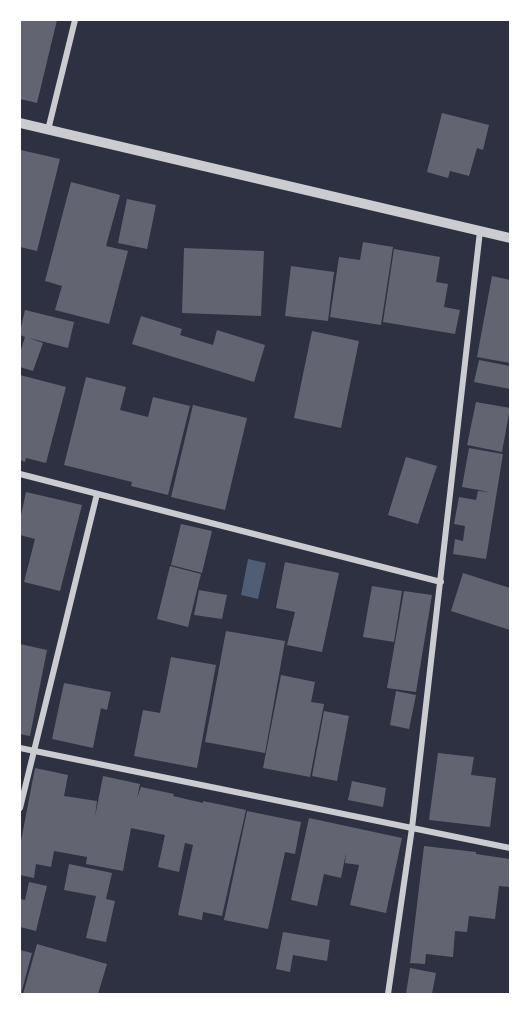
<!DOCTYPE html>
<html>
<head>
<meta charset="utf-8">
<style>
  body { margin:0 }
  #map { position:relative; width:530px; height:1014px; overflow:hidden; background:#2d3142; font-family:"Sofia Sans Condensed",sans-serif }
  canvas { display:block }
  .frame { position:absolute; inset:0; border:21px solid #fff; pointer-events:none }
</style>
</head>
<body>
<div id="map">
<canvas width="530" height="1014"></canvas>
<div class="frame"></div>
</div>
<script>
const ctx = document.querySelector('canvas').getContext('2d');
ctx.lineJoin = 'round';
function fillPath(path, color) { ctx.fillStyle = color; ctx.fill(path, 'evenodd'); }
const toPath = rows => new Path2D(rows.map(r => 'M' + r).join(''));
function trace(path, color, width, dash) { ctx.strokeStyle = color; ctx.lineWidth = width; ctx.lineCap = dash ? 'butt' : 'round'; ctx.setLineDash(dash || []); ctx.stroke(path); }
fillPath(toPath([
  [248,559,266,563,258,599,241,595]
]), '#4f5d75');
fillPath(toPath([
  [20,20,57,20,37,103,20,99],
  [442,113,489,125,483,150,477,148,469,176,450,171,448,178,427,172],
  [21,150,60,159,37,251,20,247],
  [71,182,120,195,106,246,128,251,109,324,55,310,62,286,45,281],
  [127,199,156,205,147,249,118,243],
  [363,242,393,247,381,325,330,317,339,257,360,260],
  [184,248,264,251,261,316,182,313],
  [394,249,440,257,436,282,448,284,444,307,460,310,455,334,383,322],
  [291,266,334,272,328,321,285,316],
  [492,276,510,280,510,363,477,357],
  [25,310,74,322,68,348,29,338,43,343,33,371,20,367,20,353,25,337,20,335,20,332],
  [141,316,182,329,180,335,213,345,217,330,265,345,254,382,132,344],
  [312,331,359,341,341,428,294,418],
  [479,360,510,366,510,389,474,382],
  [20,375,66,387,46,463,26,458,25,462,20,460],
  [86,377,126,387,120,410,148,417,153,397,190,406,168,495,131,486,132,482,64,465],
  [476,402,510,408,502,452,467,445],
  [193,405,247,418,225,510,171,497],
  [469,448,503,454,486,559,453,554,455,539,463,541,465,526,454,524,459,497,476,500,478,491,490,492,462,487],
  [406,457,437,466,418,524,388,515],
  [26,492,82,505,60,591,24,582,35,539,20,535,20,520],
  [181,524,212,531,202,573,171,565],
  [285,562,339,573,322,652,287,645,295,612,276,608],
  [170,566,201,574,188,627,157,619],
  [463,573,510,588,510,630,451,611],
  [372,586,402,591,394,642,363,637],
  [199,590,227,595,222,619,194,615],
  [404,591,432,595,416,692,387,688],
  [226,631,285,641,265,753,205,742],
  [20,644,47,650,30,736,20,734],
  [171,657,216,665,197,768,134,756,143,710,160,713],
  [281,675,315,682,311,702,324,704,310,777,263,768],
  [64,683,111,692,107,710,101,708,93,748,52,739],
  [396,691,416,695,409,729,390,725],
  [324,711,349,716,337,781,312,776],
  [438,753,474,757,471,775,496,778,490,827,429,820],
  [35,768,68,775,64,796,97,801,95,817,103,776,140,784,137,798,141,787,174,794,173,796,203,803,203,801,246,810,222,916,203,912,202,920,178,915,193,845,185,843,179,872,158,867,165,835,131,828,123,871,86,864,87,857,54,851,51,867,36,864,34,878,20,875,20,846],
  [352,781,386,788,383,807,348,800],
  [247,811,301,822,295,854,285,852,268,929,224,920],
  [309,818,402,838,386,913,350,905,359,865,345,863,346,853,341,878,324,874,317,906,291,900],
  [424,846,476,852,476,854,510,859,510,887,499,886,495,919,469,916,467,932,455,931,453,957,426,954,425,964,410,963],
  [69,864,112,873,106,899,115,901,106,942,86,938,96,896,64,890],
  [29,882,47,886,36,931,20,927,20,899,25,900],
  [283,932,330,940,327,961,293,955,290,972,276,969],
  [37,944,107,964,98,994,23,994],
  [20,950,32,953,21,994,20,994],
  [410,968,436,973,432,994,406,994]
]), '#626471');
trace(toPath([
  [48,130,75,20],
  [20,474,441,582],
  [20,748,510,848],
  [20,808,97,494],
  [388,994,412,828,480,231]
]), '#caccd0', 6);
trace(toPath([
  [20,123,510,238]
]), '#caccd0', 10);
</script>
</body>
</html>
